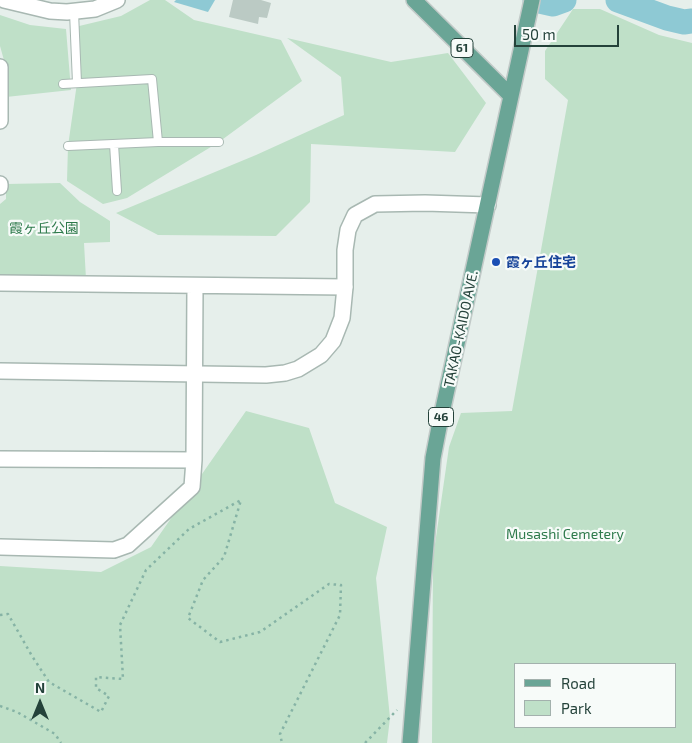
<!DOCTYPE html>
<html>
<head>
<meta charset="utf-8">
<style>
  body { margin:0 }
  #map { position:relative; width:692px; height:743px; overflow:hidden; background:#e6efeb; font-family:"Exo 2",sans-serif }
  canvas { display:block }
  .legend { position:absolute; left:514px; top:663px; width:162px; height:65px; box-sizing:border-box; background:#f7fbf9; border:1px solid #a3b1ad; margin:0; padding:6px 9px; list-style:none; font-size:15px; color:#24423a }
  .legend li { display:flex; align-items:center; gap:10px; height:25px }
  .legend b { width:25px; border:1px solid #a3b1ad }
  .north { position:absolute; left:15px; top:678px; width:50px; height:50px; -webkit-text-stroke:4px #f7fbf9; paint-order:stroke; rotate:0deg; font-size:14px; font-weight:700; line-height:20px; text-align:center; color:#24423a }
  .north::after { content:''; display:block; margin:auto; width:18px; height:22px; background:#24423a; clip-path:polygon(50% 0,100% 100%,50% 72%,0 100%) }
  .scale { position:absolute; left:514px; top:25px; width:105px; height:22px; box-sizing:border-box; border:2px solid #24423a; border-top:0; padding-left:6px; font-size:15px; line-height:18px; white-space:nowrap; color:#24423a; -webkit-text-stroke:4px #f7fbf9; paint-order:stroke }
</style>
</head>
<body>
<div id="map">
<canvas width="692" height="743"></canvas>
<ul class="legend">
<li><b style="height:6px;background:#6aa596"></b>Road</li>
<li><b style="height:14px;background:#bfe0c8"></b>Park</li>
</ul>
<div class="north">N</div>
<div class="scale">50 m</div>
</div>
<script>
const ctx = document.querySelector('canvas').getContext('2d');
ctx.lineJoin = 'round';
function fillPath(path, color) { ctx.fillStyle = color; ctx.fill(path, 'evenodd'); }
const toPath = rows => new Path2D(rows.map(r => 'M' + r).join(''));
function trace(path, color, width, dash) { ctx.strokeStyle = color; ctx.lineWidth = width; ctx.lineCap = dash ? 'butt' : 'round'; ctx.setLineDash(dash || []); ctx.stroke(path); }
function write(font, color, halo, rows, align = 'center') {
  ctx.font = font + ' "Exo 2","Noto Sans JP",sans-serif'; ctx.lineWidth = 4.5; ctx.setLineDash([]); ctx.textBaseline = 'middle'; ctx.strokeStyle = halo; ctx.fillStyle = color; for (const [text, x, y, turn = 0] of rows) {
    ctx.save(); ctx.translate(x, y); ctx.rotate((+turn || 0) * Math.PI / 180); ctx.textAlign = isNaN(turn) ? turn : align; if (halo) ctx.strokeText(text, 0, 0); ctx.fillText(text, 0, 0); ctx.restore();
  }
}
fillPath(toPath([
  [150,0,165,0,194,20,281,40,302,81,219,142,127,198,103,204,67,181,68,146,77,83,75,27,121,16],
  [573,9,600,9,659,35,692,43,692,743,432,743,433,558,449,447,461,413,512,411,568,100,545,79,545,51],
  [516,664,676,664,676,727,516,727],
  [0,15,30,25,66,29,71,90,6,97,7,71,0,46],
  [287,38,391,62,448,53,486,103,455,152,311,144,310,202,276,236,158,235,116,213,256,155,344,115,341,77],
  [60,183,80,202,110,221,110,242,84,243,86,279,0,279,0,204,6,199,6,184],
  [246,411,309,428,335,503,387,527,376,578,390,718,387,743,0,743,0,566,101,572,151,547]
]), '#bfe0c8');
fillPath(toPath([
  [176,0,215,0,208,12,174,2]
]), '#8ec9d4');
trace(toPath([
  [535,0,553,4,564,0],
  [618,0,667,18,684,22,692,21]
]), '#8ec9d4', 25);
fillPath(toPath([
  [233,0,261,0,271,3,267,18,259,17,258,24,229,17]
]), '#bbcac4');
const service = toPath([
  [74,12,77,83],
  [63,84,152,79,158,142],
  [114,144,117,191],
  [68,146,158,142,219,142]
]);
const minor = toPath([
  [0,67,0,121],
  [0,184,0,187],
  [0,283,345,287],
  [0,459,194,460],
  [0,547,114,550,128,545,192,487,194,460,195,286]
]);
const tertiary = toPath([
  [4,0,50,11,67,12,95,9,117,0],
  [0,371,266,375,285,373,298,369,321,355,333,341,342,318,345,287,345,250,348,230,355,215,375,204,425,203,488,205]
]);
const primary = toPath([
  [414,0,511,96],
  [410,743,433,458,440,422,532,0]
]);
trace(service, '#a8b8b2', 10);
trace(minor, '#a8b8b2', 18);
trace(tertiary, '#a8b8b2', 18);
trace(primary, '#c2cac8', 18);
trace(toPath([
  [0,615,8,614,32,656,49,682,101,712,109,696,96,688,96,677,123,679,120,625,146,570,189,529,241,500,224,557,203,580,188,618,220,642,260,632,329,584,341,585,340,615,280,734,282,743],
  [0,706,17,712,55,734,61,743],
  [365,743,397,710]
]), '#86b3a5', 2.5, [2.5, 4]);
trace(service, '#fff', 8);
trace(minor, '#fff', 15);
trace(tertiary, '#fff', 15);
trace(primary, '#6aa596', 15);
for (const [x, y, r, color] of [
  [496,262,5,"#1a4fb4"]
]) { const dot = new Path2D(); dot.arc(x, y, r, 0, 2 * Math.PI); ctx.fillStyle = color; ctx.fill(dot); trace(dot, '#f7fbf9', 2); }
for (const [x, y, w] of [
  [462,48,22],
  [441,417,25]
]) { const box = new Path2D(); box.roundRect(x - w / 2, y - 9.5, w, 19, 4); ctx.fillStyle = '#f7fbf9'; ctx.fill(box); trace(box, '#24423a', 1); }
write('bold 12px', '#24423a', null, [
  ["61",462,48],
  ["46",441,417]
]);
write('14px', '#2d7a4b', '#f7fbf9', [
  ["霞ヶ丘公園",44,228],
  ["Musashi Cemetery",565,534]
]);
write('bold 14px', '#164399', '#f7fbf9', [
  ["霞ヶ丘住宅",506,262]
], 'left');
write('14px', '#24423a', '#f7fbf9', [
  ["TAKAO-KAIDO AVE.",461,329,-78]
]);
</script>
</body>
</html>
